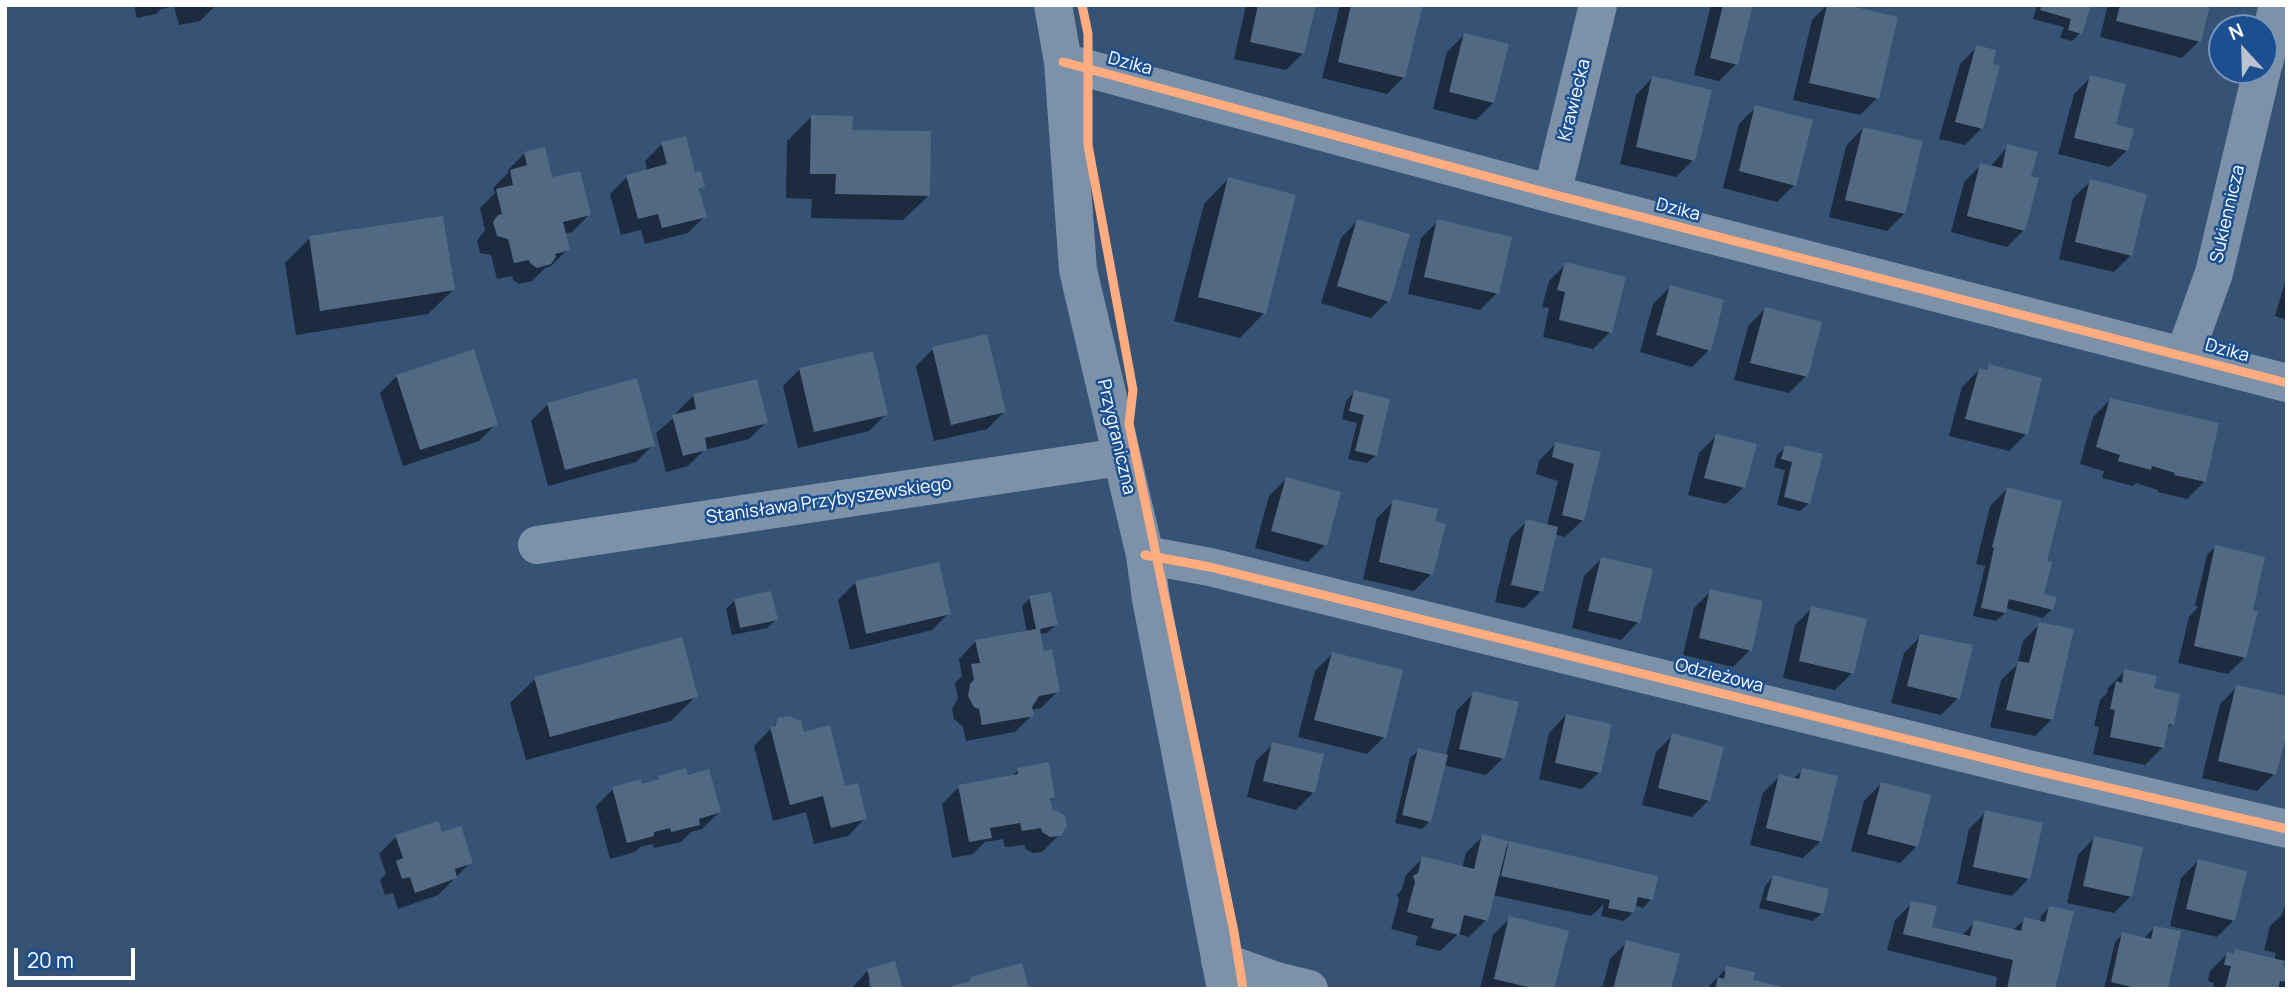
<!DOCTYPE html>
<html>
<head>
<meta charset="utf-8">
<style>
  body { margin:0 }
  #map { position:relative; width:2292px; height:994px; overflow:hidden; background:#365274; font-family:Manrope,sans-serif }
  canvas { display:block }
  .frame { position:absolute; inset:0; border:7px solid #fff; pointer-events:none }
  .north { position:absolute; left:2208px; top:14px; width:70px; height:70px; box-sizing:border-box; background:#1b4f8f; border:2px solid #7695bc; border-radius:50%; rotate:338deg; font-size:19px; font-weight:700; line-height:28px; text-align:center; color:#fff }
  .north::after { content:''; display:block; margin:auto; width:24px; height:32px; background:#b9c2ce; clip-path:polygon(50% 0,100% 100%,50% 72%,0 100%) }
  .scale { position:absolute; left:14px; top:948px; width:121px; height:32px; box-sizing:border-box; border:4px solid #fff; border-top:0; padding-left:9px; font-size:21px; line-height:24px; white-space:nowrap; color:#fff; -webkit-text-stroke:5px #1b4f8f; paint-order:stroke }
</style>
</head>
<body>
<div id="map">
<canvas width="2292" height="994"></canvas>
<div class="frame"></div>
<div class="north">N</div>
<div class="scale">20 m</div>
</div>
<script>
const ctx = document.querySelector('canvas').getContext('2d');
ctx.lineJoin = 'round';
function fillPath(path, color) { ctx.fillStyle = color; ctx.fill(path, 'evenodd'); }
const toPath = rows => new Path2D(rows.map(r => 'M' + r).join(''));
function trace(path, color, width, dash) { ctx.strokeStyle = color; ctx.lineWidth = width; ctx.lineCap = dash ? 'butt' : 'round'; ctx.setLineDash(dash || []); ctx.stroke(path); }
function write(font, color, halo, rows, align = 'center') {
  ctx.font = font + ' Manrope,sans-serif'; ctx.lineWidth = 5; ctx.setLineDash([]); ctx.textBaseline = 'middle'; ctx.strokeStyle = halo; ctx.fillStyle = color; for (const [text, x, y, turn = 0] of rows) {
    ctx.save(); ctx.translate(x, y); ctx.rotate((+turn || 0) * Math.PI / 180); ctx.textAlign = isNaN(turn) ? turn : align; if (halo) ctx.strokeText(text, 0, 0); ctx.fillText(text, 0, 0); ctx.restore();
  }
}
fillPath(toPath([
  [134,5,216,5,200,21,179,25,174,6,161,9,156,14,137,18],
  [1246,5,1314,5,1303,53,1286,70,1234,59],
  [1340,5,1421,5,1404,77,1387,94,1322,78],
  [1711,5,1751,5,1736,64,1719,81,1694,75],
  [1827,5,1840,5,1877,98,1860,115,1793,100,1812,20],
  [2037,5,2089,5,2080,33,2072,41,2060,38,2064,27,2033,19],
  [2108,5,2208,5,2199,41,2182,58,2100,37],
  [1464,35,1493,103,1476,120,1433,109,1447,52],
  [1977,47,1990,65,1982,128,1965,145,1939,139,1960,64],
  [1653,77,1693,160,1676,177,1620,164,1636,95],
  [2091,77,2127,150,2110,167,2058,154,2074,94],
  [1756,107,1794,185,1777,202,1723,188,1739,124],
  [812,116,851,131,928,196,903,220,811,218,812,199,786,198,787,141],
  [1863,128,1904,214,1887,231,1829,217,1846,146],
  [662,144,694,174,703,187,698,191,705,216,688,233,645,244,641,230,621,235,610,194,627,177,647,171,645,161],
  [2008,146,2029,177,2024,230,2007,247,1951,232,1964,182,1981,165,1990,167],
  [525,153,589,215,572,232,564,234,568,249,551,266,545,268,532,281,519,284,513,280,512,276,497,279,491,255,480,253,477,241,485,230,480,208,495,193,493,188,508,173,508,170],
  [1228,179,1264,313,1240,338,1174,321,1204,204],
  [2091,181,2131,255,2114,272,2059,259,2073,198],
  [1358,220,1388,301,1371,318,1321,303,1341,238],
  [1438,221,1497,293,1480,310,1408,294,1421,238],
  [310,238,453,290,428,314,296,335,285,263],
  [1566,264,1610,332,1593,349,1543,337,1549,308,1542,307,1549,281],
  [2287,276,2287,320,2275,316],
  [1670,287,1709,350,1692,367,1640,352,1653,304],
  [1765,309,1806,376,1789,393,1734,380,1748,326],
  [933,349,1004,412,987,429,934,441,916,366],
  [1989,366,2026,434,2009,451,1949,436,1962,387,1979,370,1985,371],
  [800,369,886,414,869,431,798,448,783,386],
  [397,376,496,424,479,441,403,466,380,393],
  [1354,392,1388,401,1376,455,1367,463,1348,459,1357,423,1342,419,1346,401],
  [693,396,766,422,749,439,704,450,688,466,666,472,656,433,677,415,676,413],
  [2110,400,2204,482,2187,499,2158,492,2158,490,2136,483,2133,486,2102,478,2104,471,2080,464,2093,417],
  [548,404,653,445,636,462,548,486,531,421],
  [1716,436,1744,487,1726,504,1688,495,1699,453],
  [1556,443,1598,453,1583,520,1565,537,1554,534,1541,591,1524,608,1495,602,1510,538,1527,521,1547,526,1558,481,1536,474,1539,461],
  [1786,447,1821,456,1809,503,1800,511,1777,505,1785,470,1774,467,1777,455],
  [1286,479,1325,545,1308,562,1255,548,1269,496],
  [2007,489,2045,562,2042,596,2052,609,2043,618,2005,608,2005,613,1996,621,1973,616,1985,566,1976,564,1990,506],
  [1394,501,1431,574,1414,591,1363,579,1377,518],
  [2215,547,2251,611,2245,657,2228,674,2178,663,2189,617,2199,606,2195,606,2207,555],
  [1601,559,1638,622,1621,640,1572,628,1584,576],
  [855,583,949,613,932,630,850,650,838,600],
  [1711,591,1750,650,1733,667,1683,655,1694,608],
  [1030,598,1056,625,1047,633,1039,634,1043,653,1058,691,1041,708,1031,710,1032,715,1015,732,966,741,963,727,954,719,952,709,958,698,955,683,962,676,959,659,976,641,1027,633,1022,606],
  [735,600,776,620,767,628,732,635,726,609],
  [1812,608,1852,673,1835,690,1783,678,1795,625],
  [2040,624,2052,719,2035,736,1990,727,2001,680,2017,665,2023,641],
  [1921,636,1958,698,1941,715,1891,703,1904,653],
  [1332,654,1384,737,1367,754,1298,737,1315,671],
  [2125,671,2152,690,2172,724,2166,730,2162,748,2145,765,2093,754,2099,727,2094,726,2100,700,2107,693,2108,688],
  [535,679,696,696,671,721,526,760,510,703],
  [2237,687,2274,774,2257,791,2202,778,2220,704],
  [1474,693,1503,758,1486,775,1443,765,1430,821,1422,829,1395,823,1410,758,1419,750,1446,756,1457,710],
  [1566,715,1599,772,1582,789,1539,779,1549,733],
  [779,720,803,734,865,818,848,836,814,844,806,812,773,821,754,746],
  [1673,735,1709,800,1692,817,1642,805,1656,752],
  [1273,744,1313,793,1296,810,1247,797,1256,761],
  [1018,770,1054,797,1049,801,1060,834,1042,852,1033,853,1025,849,1025,845,1005,847,1003,839,985,842,973,854,952,858,942,804,959,787,1011,777],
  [1803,770,1821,841,1803,858,1750,845,1763,793,1780,776,1793,779],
  [687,777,719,812,702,829,691,832,681,842,654,848,653,844,640,847,635,852,610,859,596,806,613,789,640,786,654,782,659,778],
  [1881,784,1917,846,1900,863,1851,851,1864,801],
  [1986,812,2029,878,2012,896,1957,884,1969,829],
  [441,834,471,862,438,895,398,909,393,893,385,895,380,880,386,874,379,854,396,837],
  [1483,836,1504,850,1510,843,1651,899,1643,908,1634,905,1633,912,1624,921,1601,916,1604,904,1591,916,1492,895,1486,920,1469,937,1458,934,1440,951,1415,945,1418,936,1391,929,1399,900,1397,895,1402,889,1406,875,1423,858,1462,868,1466,853],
  [2095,837,2131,896,2114,913,2067,903,2078,855],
  [2198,861,2234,920,2217,937,2170,926,2181,878],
  [1773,877,1822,913,1813,921,1759,908,1765,886],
  [2287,899,2287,963,2283,962,2281,968,2287,969,2287,985,2283,989,2213,989,2214,983,2208,981,2210,971,2227,954,2232,955,2236,951,2274,961,2276,953,2264,950,2270,926,2282,915],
  [1912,903,1930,928,1961,936,1975,922,2012,931,2025,919,2040,922,2041,916,2049,908,2053,989,1995,989,1997,977,1887,950,1895,920],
  [1510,918,1552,989,1480,989,1493,935],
  [2155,927,2166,989,2104,989,2115,942,2123,934,2143,939],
  [1627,942,1669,989,1602,989,1610,959],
  [1727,968,1751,981,1777,989,1709,989,1710,985],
  [868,970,872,980,868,980,870,989,851,989]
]), '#0007');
fillPath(toPath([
  [1258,5,1316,5,1304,54,1250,42],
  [1351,5,1423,5,1405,78,1338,62],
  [1723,5,1753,5,1738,65,1710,58],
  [1827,5,1847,5,1898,17,1879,99,1809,83],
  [2042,5,2091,5,2082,34,2068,30,2071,19,2040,10],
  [2120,5,2210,5,2201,42,2116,21],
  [1464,33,1509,44,1494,103,1449,92],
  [1976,45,1996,50,1993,64,2000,66,1983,129,1955,122],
  [2090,75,2126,84,2116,124,2134,129,2128,151,2074,138],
  [1652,76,1712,90,1695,161,1636,147],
  [1755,105,1813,120,1796,186,1739,171],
  [811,115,853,116,852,130,931,131,930,196,835,194,836,174,810,174],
  [1863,127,1923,141,1905,214,1845,200],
  [686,136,695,172,701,171,705,187,699,189,707,217,662,228,658,214,638,219,626,175,667,164,661,142],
  [2007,144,2038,152,2031,176,2039,178,2025,231,1967,216,1980,163,2002,168],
  [545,147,552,177,580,171,591,215,563,222,570,250,555,254,556,257,551,264,537,268,530,263,529,260,514,263,508,239,497,236,493,222,498,215,502,214,496,189,513,185,510,170,527,165,524,152],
  [1228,177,1296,195,1266,314,1198,297],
  [2090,179,2147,194,2132,256,2075,242],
  [443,216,455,290,320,311,309,236],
  [1357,219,1410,234,1390,302,1337,286],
  [1437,219,1512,237,1499,294,1424,277],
  [1565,262,1626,277,1612,333,1559,320,1565,292,1557,290],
  [1670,285,1724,300,1711,351,1656,335],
  [1765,307,1822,322,1808,377,1750,363],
  [987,334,1006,412,951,425,932,347],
  [474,349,498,425,420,450,396,375],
  [873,351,888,415,814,432,799,368],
  [1989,364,2042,378,2028,435,1965,419,1979,368,1987,370],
  [637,378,655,446,565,470,547,403],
  [757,379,768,423,705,438,707,450,683,456,672,415,696,409,693,394],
  [1354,390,1390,399,1377,456,1355,451,1364,415,1349,411],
  [2110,398,2219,423,2206,482,2174,475,2175,473,2152,466,2151,470,2118,461,2120,455,2096,447],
  [1716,434,1757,444,1745,488,1704,478],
  [1555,442,1601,452,1584,521,1562,515,1574,464,1552,457],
  [1785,445,1823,454,1810,504,1784,497,1792,462,1781,459],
  [1286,477,1341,492,1327,546,1271,531],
  [2007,487,2062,501,2047,561,2052,562,2044,594,2057,597,2053,610,2009,599,2006,613,1981,608,1994,548,1992,547],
  [1393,499,1438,509,1435,521,1446,524,1433,575,1379,562],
  [1526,519,1558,527,1543,592,1511,585],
  [2215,545,2265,557,2253,610,2258,611,2246,658,2194,646],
  [1601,557,1653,569,1640,623,1588,611],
  [939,562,951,614,866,634,855,581],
  [1710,589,1763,601,1752,651,1699,638],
  [771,591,778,620,740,628,734,599],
  [1051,592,1058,625,1040,629,1044,651,1052,649,1060,692,1039,696,1032,707,1034,716,982,725,979,709,974,707,968,696,970,684,974,680,971,664,980,663,975,640,1036,629,1029,596],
  [1811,606,1867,619,1854,674,1799,661],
  [2039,622,2074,629,2053,720,2006,710,2018,661,2029,663],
  [1920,634,1973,645,1960,699,1907,686],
  [682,637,698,697,550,737,534,677],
  [1332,652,1403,670,1386,738,1314,720],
  [2124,669,2157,676,2154,688,2180,694,2174,725,2169,724,2164,748,2110,737,2115,710,2110,709,2116,681,2122,683],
  [2236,685,2287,696,2287,732,2276,775,2218,761],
  [1473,691,1519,702,1505,759,1459,749],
  [1566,714,1612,724,1601,773,1555,763],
  [790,716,797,720,801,720,804,732,830,725,845,786,858,783,867,819,831,828,823,796,790,805,770,727,775,726,778,718],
  [1672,733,1724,747,1710,801,1658,788],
  [1272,742,1324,754,1315,793,1263,781],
  [1418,748,1448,755,1431,822,1402,815],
  [1049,762,1055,797,1050,799,1053,811,1056,810,1065,816,1067,826,1061,836,1050,837,1042,832,1041,828,1022,831,1020,823,990,828,992,838,969,842,958,785,1018,774,1017,768],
  [686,768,688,775,709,769,721,812,699,819,700,825,671,832,670,828,654,832,654,836,627,843,612,787,641,779,642,784,659,779,658,776],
  [1802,768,1838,776,1822,842,1766,828,1779,774,1799,779],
  [1881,782,1931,795,1918,847,1867,834],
  [1985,810,2043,823,2030,879,1973,867],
  [438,821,442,832,461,826,473,863,455,869,457,878,415,893,410,877,402,879,396,861,403,858,395,835],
  [1482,834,1508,841,1488,921,1464,915,1459,935,1431,928,1434,919,1407,912,1415,882,1413,876,1418,873,1422,856,1474,869],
  [2094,836,2143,847,2132,897,2083,886],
  [1509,841,1658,876,1653,900,1638,897,1634,913,1608,908,1610,900,1501,876],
  [2198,859,2247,871,2235,921,2186,909],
  [1773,875,1829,889,1823,914,1766,900],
  [1911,901,1937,906,1932,927,1970,936,1974,920,2021,931,2024,917,2045,922,2049,906,2074,911,2055,989,2007,989,2013,960,1903,934],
  [1509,916,1569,931,1554,989,1536,989,1494,979],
  [2154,926,2181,931,2168,989,2140,989,2111,982,2122,932,2151,939],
  [1626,940,1680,954,1671,989,1613,989],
  [2235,949,2285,961,2283,966,2287,967,2287,982,2280,981,2278,989,2225,989,2231,966,2224,965,2227,952,2234,954],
  [895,961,903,989,872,989,867,969],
  [1022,963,1029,989,952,989,952,986,971,981,970,977],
  [1726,966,1755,972,1753,980,1780,986,1779,989,1715,989,1718,977,1724,979]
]), '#526984');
trace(toPath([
  [1053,5,1063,62,1078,270,1145,555,1151,599,1226,989],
  [1063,62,1552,194,2287,383],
  [2264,63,2278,5],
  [1552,194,1598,5],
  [2184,356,2214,273,2262,70],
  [537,545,1120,457],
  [1145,555,1210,567,2028,769,2287,829],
  [1220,961,1276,981,1309,989]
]), '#7d92a8', 38);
trace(toPath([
  [1082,5,1088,34,1088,145,1133,390,1129,424,1234,932,1243,989],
  [1063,62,1552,194,2287,383],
  [1145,555,1210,567,2028,769,2287,829]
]), '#ffac80', 9);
write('18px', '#fff', '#1b4f8f', [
  ["Dzika",1130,64,15],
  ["Krawiecka",1575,100,-76],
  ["Dzika",1678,210,14],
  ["Sukiennicza",2228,214,-77],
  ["Dzika",2227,351,15],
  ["Przygraniczna",1116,437,77],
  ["Stanisława Przybyszewskiego",829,501,-8],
  ["Odzieżowa",1719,676,14]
]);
</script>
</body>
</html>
